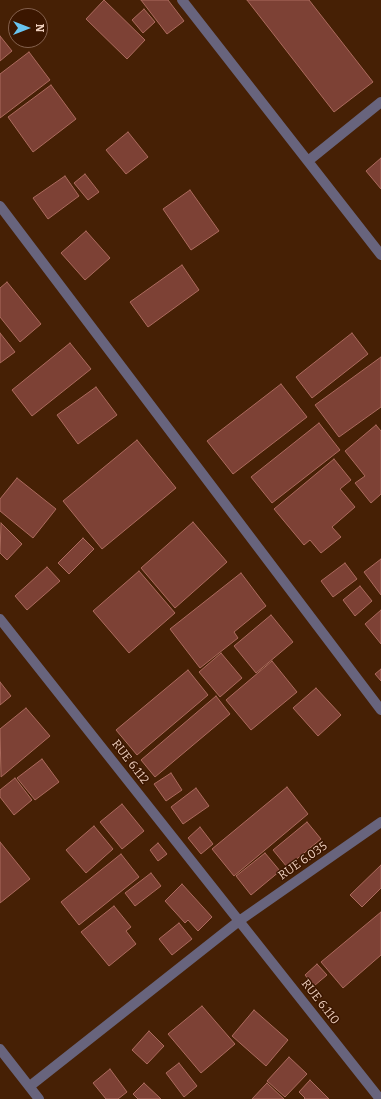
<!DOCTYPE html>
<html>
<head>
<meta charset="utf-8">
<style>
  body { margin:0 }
  #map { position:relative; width:381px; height:1099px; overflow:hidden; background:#462005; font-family:Bitter,serif }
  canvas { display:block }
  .north { position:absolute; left:8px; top:8px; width:40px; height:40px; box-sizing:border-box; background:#3b1600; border:1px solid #83604c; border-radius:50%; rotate:90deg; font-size:11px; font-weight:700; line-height:16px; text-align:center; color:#eecfbd }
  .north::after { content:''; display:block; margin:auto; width:14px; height:18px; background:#68c4f0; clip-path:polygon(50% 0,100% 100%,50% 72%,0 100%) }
</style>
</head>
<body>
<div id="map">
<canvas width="381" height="1099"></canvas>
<div class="north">N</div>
</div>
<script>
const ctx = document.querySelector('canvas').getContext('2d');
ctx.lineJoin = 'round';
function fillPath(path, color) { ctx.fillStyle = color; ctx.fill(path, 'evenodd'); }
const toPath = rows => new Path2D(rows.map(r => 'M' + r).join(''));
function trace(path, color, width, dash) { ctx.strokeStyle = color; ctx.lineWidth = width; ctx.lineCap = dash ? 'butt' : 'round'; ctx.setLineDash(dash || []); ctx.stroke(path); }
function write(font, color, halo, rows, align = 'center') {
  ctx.font = font + ' Bitter,serif'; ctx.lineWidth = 3; ctx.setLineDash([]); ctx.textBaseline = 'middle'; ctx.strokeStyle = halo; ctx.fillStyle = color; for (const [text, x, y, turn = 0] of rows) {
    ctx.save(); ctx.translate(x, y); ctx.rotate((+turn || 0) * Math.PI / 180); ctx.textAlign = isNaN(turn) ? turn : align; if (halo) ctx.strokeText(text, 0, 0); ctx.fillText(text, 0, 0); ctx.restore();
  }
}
const building = toPath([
  [104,0,145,40,127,59,86,19,104,0],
  [141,0,168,0,184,21,167,34,141,0],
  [247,0,309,0,373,82,334,112,247,0],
  [144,9,155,22,143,33,132,20,144,9],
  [0,36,12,51,0,61,0,36],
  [29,52,50,80,0,118,0,74,29,52],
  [51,85,76,119,33,152,8,117,51,85],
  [128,132,148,157,126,174,106,150,128,132],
  [381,158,381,189,366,171,381,158],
  [85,174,99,192,88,200,74,183,85,174],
  [65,176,79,196,48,219,33,198,65,176],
  [190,190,219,231,191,250,163,209,190,190],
  [86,231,110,258,85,280,61,253,86,231],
  [182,265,199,290,148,327,130,302,182,265],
  [7,282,41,324,20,342,0,317,0,288,7,282],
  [0,333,15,352,0,363,0,333],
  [352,333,368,354,312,398,296,377,352,333],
  [70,343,91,369,32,416,12,390,70,343],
  [381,357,381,407,339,437,315,405,381,357],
  [281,384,307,417,233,474,207,441,281,384],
  [96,387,117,415,78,444,57,415,96,387],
  [319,423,340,450,272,503,251,477,319,423],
  [376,425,381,431,381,494,371,503,355,483,365,476,345,451,376,425],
  [137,440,176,488,102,549,63,501,137,440],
  [334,459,351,480,340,489,355,507,332,527,341,537,321,553,310,540,304,545,274,509,334,459],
  [17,478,56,509,33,538,0,511,0,499,17,478],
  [193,522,227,562,175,608,141,568,193,522],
  [1,523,22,544,7,560,0,553,1,523],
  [83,538,94,549,69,574,58,563,83,538],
  [381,559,381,595,364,572,381,559],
  [345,563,357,579,333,597,321,581,345,563],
  [47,567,60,581,27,610,15,596,47,567],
  [139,571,175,613,129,653,93,611,139,571],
  [241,573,266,606,234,632,238,638,200,668,170,629,241,573],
  [360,586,372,601,355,616,343,600,360,586],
  [381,610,381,644,365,624,381,610],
  [271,615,293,642,256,673,234,646,271,615],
  [221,653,242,678,220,697,199,672,221,653],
  [272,661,297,692,251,730,226,700,272,661],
  [381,669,381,681,375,674,381,669],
  [188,670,208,695,137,755,116,730,188,670],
  [0,682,11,696,0,705,0,682],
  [316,688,341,715,318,736,293,708,316,688],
  [216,696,230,714,155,777,141,760,216,696],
  [26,708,50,736,1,777,0,729,26,708],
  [42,759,59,782,35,800,17,778,42,759],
  [171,773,182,790,166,801,154,784,171,773],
  [15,778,32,800,14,815,0,797,0,790,15,778],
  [287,787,308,814,234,876,212,849,287,787],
  [196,788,209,806,183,824,171,807,196,788],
  [122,804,144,831,122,849,100,822,122,804],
  [307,822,321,839,287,867,273,850,307,822],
  [94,826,113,849,86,873,66,850,94,826],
  [200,827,213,844,201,854,188,838,200,827],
  [0,842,30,879,0,903,0,842],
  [158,843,167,854,158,861,150,850,158,843],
  [265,853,280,871,251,895,236,876,265,853],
  [121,854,139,877,79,925,61,902,121,854],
  [381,865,381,888,362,907,350,895,381,865],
  [151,873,161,886,135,906,125,893,151,873],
  [182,884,212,917,198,931,188,920,185,923,165,901,182,884],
  [114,906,131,927,126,931,136,944,109,966,81,932,114,906],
  [381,912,381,955,343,988,321,962,381,912],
  [179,923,192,939,172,955,159,939,179,923],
  [317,964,327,975,314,986,305,975,317,964],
  [202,1006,235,1044,201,1073,168,1034,202,1006],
  [254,1010,288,1040,266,1066,232,1036,254,1010],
  [149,1031,164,1046,147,1064,132,1050,149,1031],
  [289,1057,307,1074,285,1097,267,1081,289,1057],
  [179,1063,197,1086,184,1097,166,1073,179,1063],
  [110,1069,127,1092,118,1099,106,1099,93,1083,110,1069],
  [310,1080,329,1099,304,1099,305,1098,299,1092,310,1080],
  [144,1083,161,1099,138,1099,133,1094,144,1083],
  [267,1083,284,1099,252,1099,267,1083]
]);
fillPath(building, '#7d4135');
trace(building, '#ac6b5e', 1);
trace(toPath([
  [182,0,381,255],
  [308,161,381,102],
  [0,206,381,710],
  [0,619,380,1099],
  [0,1049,39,1099],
  [30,1086,239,921,381,822]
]), '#68647d', 10);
write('12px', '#eecfbd', '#3b1600', [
  ["RUE 6.112",130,762,52],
  ["RUE 6.035",303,861,-35],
  ["RUE 6.110",320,1002,52]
]);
</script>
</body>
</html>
